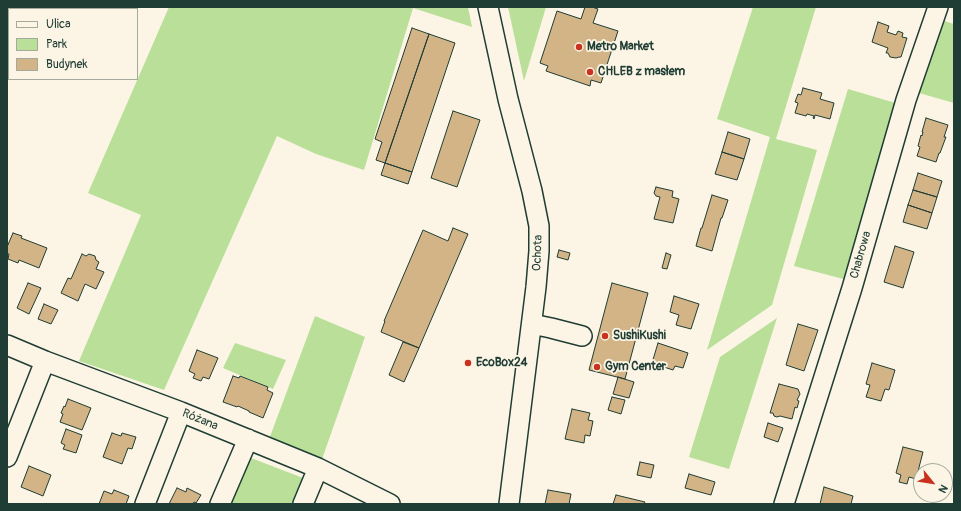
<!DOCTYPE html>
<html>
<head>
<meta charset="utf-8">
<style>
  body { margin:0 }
  #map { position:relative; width:961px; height:511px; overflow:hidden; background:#fcf5e5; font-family:Pangolin,sans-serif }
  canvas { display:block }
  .frame { position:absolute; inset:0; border:8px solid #1f3d34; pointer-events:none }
  .legend { position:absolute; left:8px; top:8px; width:130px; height:72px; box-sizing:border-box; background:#fcf5e5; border:1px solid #a4ab9e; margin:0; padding:5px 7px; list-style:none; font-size:12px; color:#1f3d34 }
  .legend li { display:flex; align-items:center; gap:8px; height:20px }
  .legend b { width:20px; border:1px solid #a4ab9e }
  .north { position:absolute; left:913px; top:463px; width:40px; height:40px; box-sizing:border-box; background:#fcf5e5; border:1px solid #a4ab9e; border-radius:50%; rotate:120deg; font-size:11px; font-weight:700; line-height:16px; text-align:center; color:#1f3d34 }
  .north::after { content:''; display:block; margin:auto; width:14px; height:18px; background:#c8321e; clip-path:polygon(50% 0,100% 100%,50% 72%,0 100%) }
</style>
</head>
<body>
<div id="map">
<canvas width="961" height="511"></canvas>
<div class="frame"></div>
<ul class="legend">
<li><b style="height:5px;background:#fcf5e5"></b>Ulica</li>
<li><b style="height:11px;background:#b9df99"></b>Park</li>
<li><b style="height:11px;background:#d3b487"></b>Budynek</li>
</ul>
<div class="north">N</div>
</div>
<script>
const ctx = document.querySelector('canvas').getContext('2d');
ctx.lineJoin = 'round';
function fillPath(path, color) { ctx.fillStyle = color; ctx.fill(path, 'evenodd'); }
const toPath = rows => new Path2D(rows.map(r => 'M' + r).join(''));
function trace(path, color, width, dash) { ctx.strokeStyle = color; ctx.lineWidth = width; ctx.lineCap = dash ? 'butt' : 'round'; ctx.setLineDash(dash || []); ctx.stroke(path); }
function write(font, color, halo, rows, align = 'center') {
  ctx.font = font + ' Pangolin,sans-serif'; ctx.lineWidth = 3.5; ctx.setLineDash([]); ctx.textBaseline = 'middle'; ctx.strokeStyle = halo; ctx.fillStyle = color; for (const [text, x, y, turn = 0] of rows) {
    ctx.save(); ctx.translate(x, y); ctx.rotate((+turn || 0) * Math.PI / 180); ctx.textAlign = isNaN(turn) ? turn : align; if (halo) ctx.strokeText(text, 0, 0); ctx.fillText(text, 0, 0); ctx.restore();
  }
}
fillPath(toPath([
  [169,7,468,7,472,27,413,8,364,170,316,154,277,136,164,390,79,361,141,215,88,193],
  [508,7,546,7,524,81],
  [753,7,816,7,776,139,817,150,772,305,707,350,770,137,717,119],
  [941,20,954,24,954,103,919,93],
  [848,89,899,104,847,280,794,266],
  [315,316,365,337,321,462,268,442],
  [777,318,729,469,689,457,720,357],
  [235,343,286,360,273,389,223,368],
  [246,456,316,483,304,504,225,504]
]), '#b9df99');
const building = toPath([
  [585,7,592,7,598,9,593,23,618,31,601,83,591,80,590,86,546,71,548,66,540,63,557,11,581,19,585,7],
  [878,22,889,26,887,32,896,35,898,31,903,33,902,37,907,38,901,57,899,57,896,58,890,57,888,53,886,53,888,48,872,42,878,22],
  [412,28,429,34,385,163,376,160,382,142,375,139,412,28],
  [429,34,455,43,412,172,385,163,429,34],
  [803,88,822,93,820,99,834,103,830,119,815,115,814,119,813,118,814,116,807,114,806,116,795,113,798,103,795,102,798,94,801,95,803,88],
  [453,111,480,120,457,187,431,178,453,111],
  [926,118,948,125,944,137,946,137,940,153,939,153,936,162,917,156,920,147,918,146,921,135,922,136,923,132,922,132,926,118],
  [728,132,750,139,744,159,722,152,728,132],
  [722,152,744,159,737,180,715,174,722,152],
  [385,163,412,172,408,184,381,175,385,163],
  [918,173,942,181,937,197,913,190,918,173],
  [656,187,673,191,672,197,679,199,673,223,654,219,660,197,656,196,654,193,656,187],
  [913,190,937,197,932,213,908,205,913,190],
  [712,195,728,200,722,218,721,218,712,251,696,246,701,228,702,228,712,195],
  [908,205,932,213,927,229,903,222,908,205],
  [453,228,468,234,419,348,381,332,385,321,384,321,423,230,448,241,453,228],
  [13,233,22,236,21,238,47,248,39,268,19,260,18,263,8,259,9,254,7,254,7,247,13,233],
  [895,246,914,252,903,288,884,282,895,246],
  [559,250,570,253,568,260,557,257,559,250],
  [666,253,671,255,667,269,662,268,666,253],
  [82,254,86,256,89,254,95,256,96,260,99,262,96,269,104,272,96,289,85,284,78,301,61,293,68,278,71,279,82,254],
  [28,283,41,288,29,314,17,308,28,283],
  [612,283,648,293,625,379,589,370,612,283],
  [674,296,699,304,691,329,676,325,679,315,670,312,674,296],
  [44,304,58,310,51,324,38,319,44,304],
  [798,324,818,330,804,371,786,365,798,324],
  [403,342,419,348,404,382,389,375,403,342],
  [658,343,688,353,683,368,675,366,673,370,652,363,658,343],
  [197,350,218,358,209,379,203,377,201,381,193,378,195,374,189,371,197,350],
  [872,363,895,370,889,390,885,389,881,401,866,397,870,385,866,384,872,363],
  [233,376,239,378,240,376,268,387,267,390,273,393,263,418,249,412,249,411,238,406,237,407,223,402,233,376],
  [618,377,634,382,629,398,613,394,618,377],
  [779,384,798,389,800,394,797,400,799,401,797,408,795,407,792,419,780,416,777,417,774,416,773,413,770,413,779,384],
  [612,397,625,400,621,414,608,410,612,397],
  [68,399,91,408,82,430,60,422,63,414,61,413,64,406,65,407,68,399],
  [572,409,590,413,588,420,593,421,590,436,585,435,584,443,565,439,572,409],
  [768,423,783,428,778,442,764,437,768,423],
  [66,429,82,435,76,453,63,449,65,445,61,443,66,429],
  [112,433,121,436,122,433,136,437,132,449,128,448,122,464,103,457,112,433],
  [903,447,923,452,916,479,909,477,907,484,899,482,901,475,896,473,903,447],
  [640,462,654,465,651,478,637,475,640,462],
  [29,466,51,475,43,496,21,487,29,466],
  [689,474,715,482,711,495,685,488,689,474],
  [824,487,853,496,851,504,820,504,824,487],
  [177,488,186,492,187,488,201,495,196,503,194,502,193,504,169,504,177,488],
  [114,490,129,496,126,504,99,504,104,491,112,494,114,490],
  [548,490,571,494,569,504,545,504,548,490],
  [616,495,645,502,644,504,613,504,616,495]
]);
fillPath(building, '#d3b487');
trace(building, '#1f3d34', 1);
const minor = toPath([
  [488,7,508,99,532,191,539,226,539,251,536,287,509,504],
  [532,324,551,328,582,336],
  [7,345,45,361,181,412,318,468,390,504],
  [7,457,45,361],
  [145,504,181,412],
  [220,504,248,439],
  [303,504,318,468],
  [784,504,852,288,906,100,938,7]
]);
trace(minor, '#1f3d34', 22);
trace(minor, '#fcf5e5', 19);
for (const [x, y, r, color] of [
  [579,47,4,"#c8321e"],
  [590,72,4,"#c8321e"],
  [605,336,4,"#c8321e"],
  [468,363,4,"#c8321e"],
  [597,367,4,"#c8321e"]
]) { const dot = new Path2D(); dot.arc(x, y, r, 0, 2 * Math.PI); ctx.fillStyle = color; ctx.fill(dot); trace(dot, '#fcf5e5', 1.5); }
write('bold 12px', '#1f3d34', '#fcf5e5', [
  ["Metro Market",587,47],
  ["CHLEB z masłem",598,72],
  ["SushiKushi",613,336],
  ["EcoBox24",476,363],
  ["Gym Center",605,367]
], 'left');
write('12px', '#1f3d34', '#fcf5e5', [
  ["Ochota",538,253,-88],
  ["Chabrowa",861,255,-74],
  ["Różana",200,420,22]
]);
</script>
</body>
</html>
